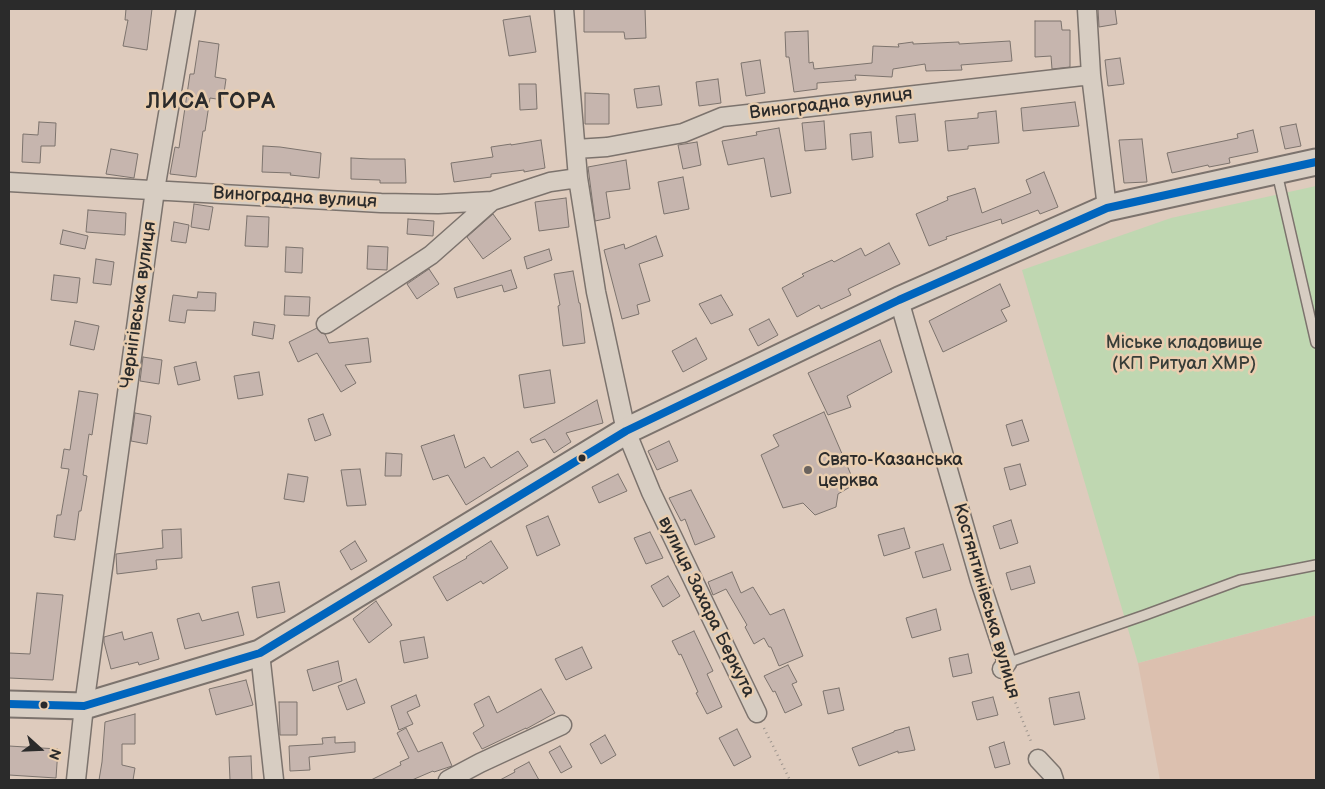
<!DOCTYPE html>
<html>
<head>
<meta charset="utf-8">
<style>
  body { margin:0 }
  #map { position:relative; width:1325px; height:789px; overflow:hidden; background:#decbbd; font-family:"Balsamiq Sans",sans-serif }
  canvas { display:block }
  .frame { position:absolute; inset:0; border:10px solid #2b2b2b; pointer-events:none }
  .north { position:absolute; left:15px; top:724px; width:50px; height:50px; -webkit-text-stroke:4px #e9ceb0; paint-order:stroke; rotate:110deg; font-size:14px; font-weight:700; line-height:20px; text-align:center; color:#2b2b2b }
  .north::after { content:''; display:block; margin:auto; width:18px; height:22px; background:#2b2b2b; clip-path:polygon(50% 0,100% 100%,50% 72%,0 100%) }
</style>
</head>
<body>
<div id="map">
<canvas width="1325" height="789"></canvas>
<div class="frame"></div>
<div class="north">N</div>
</div>
<script>
const ctx = document.querySelector('canvas').getContext('2d');
ctx.lineJoin = 'round';
function fillPath(path, color) { ctx.fillStyle = color; ctx.fill(path, 'evenodd'); }
const toPath = rows => new Path2D(rows.map(r => 'M' + r).join(''));
function trace(path, color, width, dash) { ctx.strokeStyle = color; ctx.lineWidth = width; ctx.lineCap = dash ? 'butt' : 'round'; ctx.setLineDash(dash || []); ctx.stroke(path); }
function write(font, color, halo, rows, align = 'center') {
  ctx.font = font + ' "Balsamiq Sans",sans-serif'; ctx.lineWidth = 5; ctx.setLineDash([]); ctx.textBaseline = 'middle'; ctx.strokeStyle = halo; ctx.fillStyle = color; for (const [text, x, y, turn = 0] of rows) {
    ctx.save(); ctx.translate(x, y); ctx.rotate((+turn || 0) * Math.PI / 180); ctx.textAlign = isNaN(turn) ? turn : align; if (halo) ctx.strokeText(text, 0, 0); ctx.fillText(text, 0, 0); ctx.restore();
  }
}
fillPath(toPath([
  [1316,615,1316,780,1160,780,1138,663]
]), '#dcc0af');
fillPath(toPath([
  [1316,186,1316,615,1138,663,1022,270,1171,218]
]), '#bfd7b1');
const building = toPath([
  [126,9,152,9,147,50,123,46,128,20,125,20,126,9],
  [584,9,645,9,646,38,625,39,624,32,584,32,584,9],
  [1098,9,1115,9,1117,24,1099,27,1098,9],
  [530,16,536,52,509,56,503,20,530,16],
  [1035,21,1061,21,1062,30,1070,30,1070,67,1052,69,1051,56,1035,57,1035,21],
  [808,31,809,63,813,62,814,69,872,63,873,46,899,47,898,44,913,42,913,44,959,42,959,44,1010,41,1012,61,961,65,962,70,926,71,925,64,893,69,892,77,855,75,856,80,817,83,817,89,794,92,789,57,786,57,785,32,808,31],
  [199,41,219,44,215,77,226,79,223,100,210,98,205,131,203,131,196,177,170,174,175,147,179,148,190,74,194,74,199,41],
  [1120,58,1124,84,1108,86,1105,60,1120,58],
  [760,60,765,93,746,96,741,63,760,60],
  [718,79,721,103,699,106,696,82,718,79],
  [519,84,536,84,537,109,520,110,519,84],
  [659,86,662,105,637,108,634,89,659,86],
  [585,93,609,94,609,124,585,124,585,93],
  [1075,102,1079,126,1023,131,1021,108,1075,102],
  [996,111,999,143,968,146,968,149,948,151,945,121,978,118,978,113,996,111],
  [915,114,918,141,899,143,896,116,915,114],
  [824,121,826,149,805,151,802,123,824,121],
  [39,122,56,123,55,146,41,146,40,163,22,162,23,134,38,135,39,122],
  [1296,124,1301,146,1285,149,1280,127,1296,124],
  [779,128,791,193,771,197,764,158,728,165,722,141,757,135,756,132,779,128],
  [1253,130,1258,152,1229,158,1230,163,1209,167,1208,165,1172,173,1167,153,1238,138,1237,134,1253,130],
  [871,132,873,157,852,160,850,134,871,132],
  [1142,139,1147,182,1124,183,1119,140,1142,139],
  [541,140,545,168,524,172,524,170,491,174,491,177,454,182,451,163,493,157,491,147,511,144,511,145,541,140],
  [697,142,701,165,683,169,678,145,697,142],
  [263,146,280,147,321,153,319,178,290,175,291,173,262,172,263,146],
  [111,149,138,154,134,178,106,174,111,149],
  [351,158,370,159,405,159,406,183,380,183,380,180,351,179,351,158],
  [626,160,630,189,606,192,610,218,595,221,588,167,626,160],
  [1044,172,1058,207,1040,214,1038,210,1002,224,1001,219,946,237,947,239,929,246,916,214,948,200,947,197,975,188,982,213,1031,193,1026,180,1044,172],
  [683,177,689,209,664,214,658,182,683,177],
  [566,198,569,227,539,231,535,202,566,198],
  [194,204,213,207,209,230,191,227,194,204],
  [88,210,126,213,125,235,86,232,88,210],
  [493,214,511,239,483,259,467,237,493,214],
  [247,216,269,217,268,247,245,246,247,216],
  [408,219,434,221,433,236,407,234,408,219],
  [174,222,189,225,186,243,171,241,174,222],
  [63,230,88,236,85,249,60,244,63,230],
  [656,236,663,256,639,264,650,301,637,305,639,314,622,319,604,250,624,244,625,249,656,236],
  [889,243,900,264,848,289,851,295,821,309,819,305,797,317,782,288,804,276,802,274,832,260,834,262,861,248,865,256,889,243],
  [368,246,388,247,387,270,367,269,368,246],
  [286,247,303,248,302,273,285,272,286,247],
  [549,249,552,260,527,269,524,257,549,249],
  [96,259,114,262,111,285,93,283,96,259],
  [429,269,439,284,417,299,407,284,429,269],
  [511,270,517,288,504,292,502,285,457,298,454,288,511,270],
  [573,271,579,303,580,303,585,343,563,346,558,306,560,305,554,274,573,271],
  [54,275,80,278,77,303,51,300,54,275],
  [1000,284,1010,306,1001,310,1007,321,943,352,929,321,1000,284],
  [198,292,216,293,215,311,187,310,185,323,169,321,173,295,197,298,198,292],
  [721,295,733,315,711,324,699,304,721,295],
  [285,296,310,297,309,316,284,315,285,296],
  [769,319,778,335,758,346,749,329,769,319],
  [75,321,99,326,94,350,70,345,75,321],
  [254,322,275,325,273,339,252,335,254,322],
  [317,328,321,333,325,334,329,343,368,338,371,362,345,365,356,383,341,392,317,353,298,362,289,342,317,328],
  [696,338,707,359,683,372,672,351,696,338],
  [880,340,892,372,847,396,851,407,828,415,808,373,880,340],
  [143,357,162,360,159,384,140,381,143,357],
  [196,362,200,380,178,385,174,367,196,362],
  [550,370,555,403,524,408,519,375,550,370],
  [259,372,263,395,238,399,234,376,259,372],
  [79,391,98,394,92,435,89,434,83,475,87,476,81,511,79,511,75,540,54,537,57,515,61,515,69,469,61,468,64,449,70,450,79,391],
  [597,400,603,423,566,433,571,442,554,453,545,439,532,443,530,439,597,400],
  [824,412,855,484,838,494,836,507,815,515,803,503,783,508,761,455,779,446,773,435,824,412],
  [135,413,151,416,147,444,131,441,135,413],
  [323,414,331,435,315,441,308,419,323,414],
  [1022,420,1029,441,1012,446,1006,425,1022,420],
  [454,435,465,468,484,457,491,468,518,451,528,466,466,505,448,475,433,480,421,446,454,435],
  [669,441,678,461,657,470,648,451,669,441],
  [386,453,402,454,401,476,385,476,386,453],
  [1020,464,1026,485,1010,490,1004,468,1020,464],
  [360,469,366,505,347,506,341,470,360,469],
  [288,474,308,477,304,502,284,499,288,474],
  [618,474,627,491,599,503,592,487,618,474],
  [691,490,715,537,695,545,685,519,681,521,669,498,691,490],
  [548,516,560,545,537,556,526,526,548,516],
  [1011,520,1018,543,1000,549,993,526,1011,520],
  [904,528,910,548,884,556,878,535,904,528],
  [181,529,182,558,156,560,157,569,117,574,116,554,163,548,162,530,181,529],
  [650,532,663,558,646,564,634,538,650,532],
  [355,541,367,561,351,570,340,551,355,541],
  [491,541,508,568,483,584,481,581,447,601,433,577,467,558,466,557,491,541],
  [943,544,951,570,923,578,915,552,943,544],
  [1030,566,1035,583,1011,590,1006,573,1030,566],
  [732,572,741,593,753,587,770,615,784,609,803,656,779,666,771,647,769,647,764,638,754,644,745,627,747,625,726,589,713,595,708,582,732,572],
  [668,576,680,596,663,607,651,586,668,576],
  [279,582,285,612,257,618,252,587,279,582],
  [37,593,63,595,53,680,9,678,9,653,30,654,37,593],
  [376,601,392,625,369,643,353,619,376,601],
  [936,609,941,630,912,638,906,618,936,609],
  [238,612,244,635,185,649,177,619,199,613,202,621,238,612],
  [694,631,713,671,707,674,722,707,707,714,696,693,698,692,681,654,679,655,672,641,694,631],
  [122,632,124,640,152,632,159,659,139,665,138,662,111,669,104,642,104,637,122,632],
  [424,637,428,658,404,663,400,641,424,637],
  [582,647,592,668,566,680,555,659,582,647],
  [968,654,972,673,953,677,949,658,968,654],
  [338,661,342,681,313,691,307,670,338,661],
  [788,665,797,682,792,684,802,705,785,713,775,691,773,692,764,676,788,665],
  [356,679,365,703,347,710,338,686,356,679],
  [246,680,253,705,216,715,209,689,246,680],
  [839,688,844,710,828,714,823,691,839,688],
  [541,689,555,713,526,729,526,728,482,749,473,733,484,726,474,704,489,696,497,713,541,689],
  [1079,692,1085,719,1054,725,1049,698,1079,692],
  [416,695,420,706,407,712,413,724,399,730,391,706,416,695],
  [993,697,998,715,977,720,972,702,993,697],
  [279,702,297,702,297,735,280,735,279,702],
  [135,714,135,744,122,744,122,765,135,768,133,780,99,780,102,762,105,722,135,714],
  [909,727,915,750,898,753,898,751,859,766,852,748,894,732,894,731,909,727],
  [406,728,418,752,442,742,452,766,434,772,433,771,412,780,371,780,401,765,400,762,409,758,397,733,406,728],
  [737,729,751,757,734,766,719,738,737,729],
  [605,735,616,755,601,764,590,744,605,735],
  [335,737,335,743,355,742,355,752,309,757,310,770,290,771,289,746,323,744,322,738,335,737],
  [1004,742,1010,764,995,768,989,747,1004,742],
  [9,746,58,749,56,778,9,775,9,746],
  [560,746,572,767,561,773,549,752,560,746],
  [251,756,252,780,230,780,229,757,251,756],
  [529,762,539,780,500,780,515,772,514,770,529,762]
]);
fillPath(building, '#c6b5ae');
trace(building, '#7c736d', 1);
const lane = toPath([
  [1277,173,1316,343],
  [1007,663,1145,615,1240,580,1316,565]
]);
const street = toPath([
  [564,9,578,178,596,292,626,431,651,492,757,713],
  [1087,9,1091,75,1107,208],
  [576,149,607,147,683,133,722,117,1091,75],
  [9,182,381,203,438,204,492,201,550,182,578,178],
  [899,300,980,581,1007,663,1002,669],
  [326,324,431,255,492,201],
  [260,653,274,780],
  [1038,759,1052,774,1054,780],
  [76,780,84,706,155,190,186,9],
  [448,780,480,763,562,725]
]);
const secondary = toPath([
  [9,704,84,706,260,653,626,431,899,300,1107,208,1316,162]
]);
trace(lane, '#7c736d', 12);
trace(street, '#7c736d', 21);
trace(secondary, '#7c736d', 29);
trace(toPath([
  [1008,684,1032,744],
  [764,728,790,780]
]), '#9d958e', 2.5, [1, 4]);
trace(lane, '#d7cdc2', 9);
trace(street, '#d7cdc2', 18);
trace(secondary, '#d7cdc2', 25);
trace(toPath([
  [9,704,84,706,260,653,626,431,899,300,1107,208,1316,162]
]), '#0065bd', 8);
for (const [x, y, r, color] of [
  [582,458,4.5,"#2b2b2b"],
  [808,470,5,"#6a635e"],
  [44,705,4.5,"#2b2b2b"]
]) { const dot = new Path2D(); dot.arc(x, y, r, 0, 2 * Math.PI); ctx.fillStyle = color; ctx.fill(dot); trace(dot, '#e9ceb0', 2); }
write('18px', '#2b2b2b', '#e9ceb0', [
  ["Виноградна вулиця",831,104,-7],
  ["Виноградна вулиця",295,198,3],
  ["Чернігівська вулиця",139,305,-82],
  ["Костянтинівська вулиця",986,601,74],
  ["вулиця Захара Беркута",706,607,64]
]);
write('18px', '#373d38', '#e9ceb0', [
  ["Міське кладовище",1184,343],
  ["(КП Ритуал ХМР)",1184,364]
]);
write('18px', '#2b2b2b', '#e9ceb0', [
  ["Свято-Казанська",818,460],
  ["церква",818,481]
], 'left');
ctx.letterSpacing = '1px';
write('bold 22px', '#2b2b2b', '#e9ceb0', [
  ["ЛИСА ГОРА",211,102]
]);
ctx.letterSpacing = '0px';
</script>
</body>
</html>
